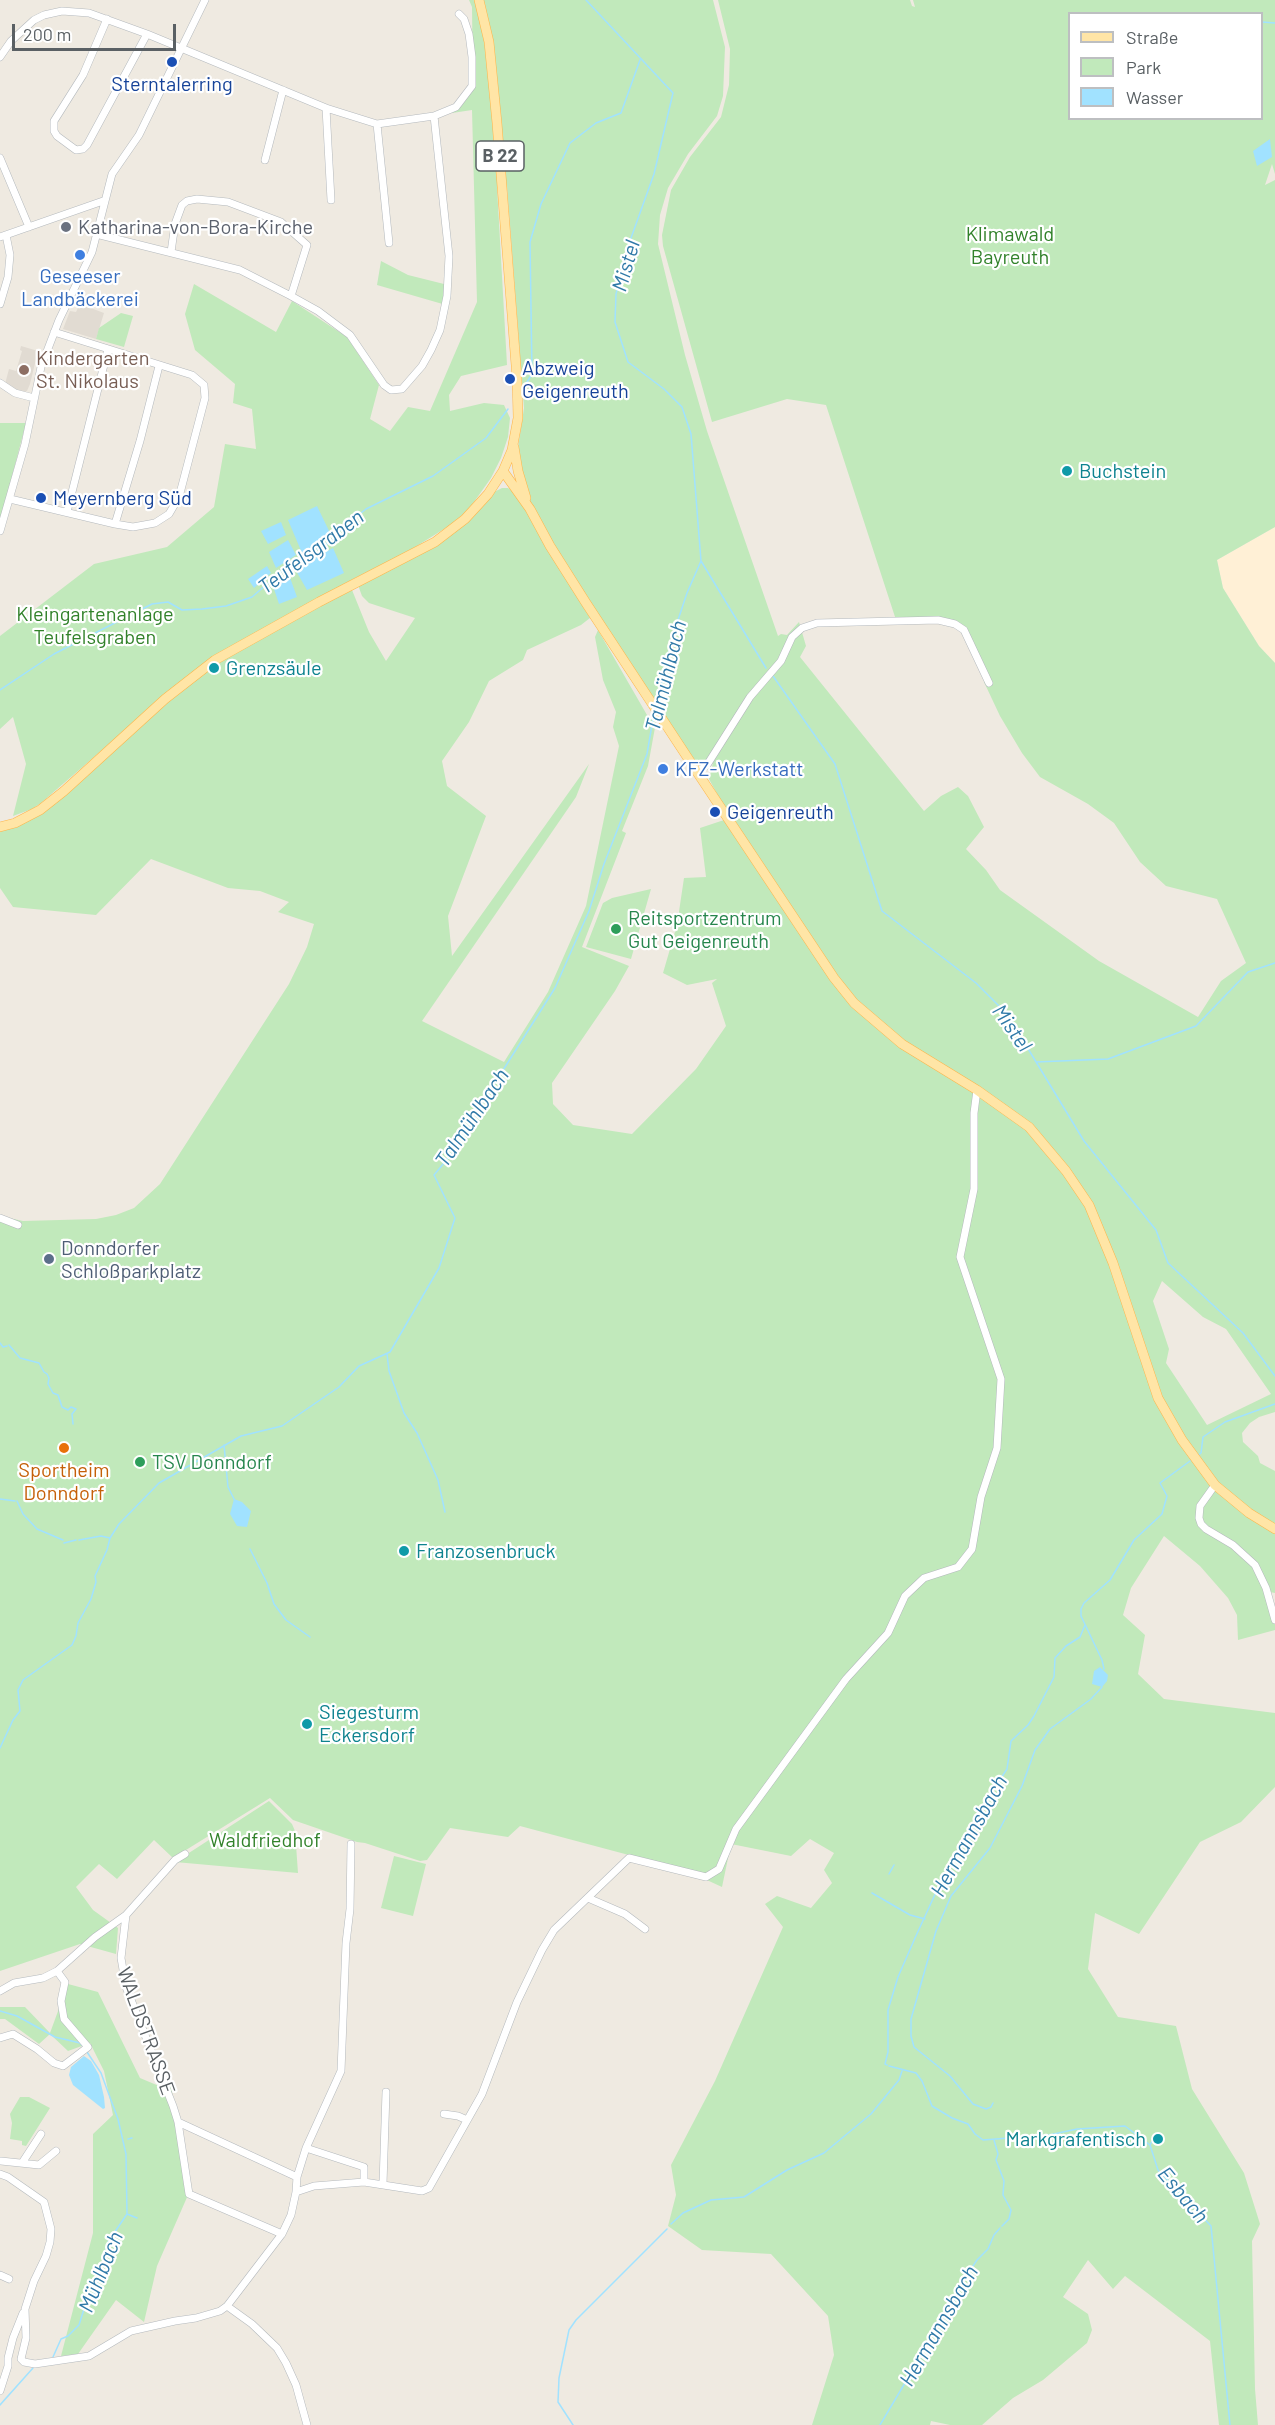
<!DOCTYPE html>
<html>
<head>
<meta charset="utf-8">
<style>
  body { margin:0 }
  #map { position:relative; width:1275px; height:2425px; overflow:hidden; background:#efeae1; font-family:Barlow,sans-serif }
  canvas { display:block }
  .legend { position:absolute; left:1068px; top:12px; width:195px; height:108px; box-sizing:border-box; background:#fff; border:2px solid #bdbfc1; margin:0; padding:8px 10px; list-style:none; font-size:18px; color:#5a6064 }
  .legend li { display:flex; align-items:center; gap:12px; height:30px }
  .legend b { width:30px; border:2px solid #bdbfc1 }
  .scale { position:absolute; left:12px; top:24px; width:164px; height:27px; box-sizing:border-box; border:3px solid #5a6064; border-top:0; padding-left:8px; font-size:18px; line-height:21px; white-space:nowrap; color:#5a6064; -webkit-text-stroke:4px #fff; paint-order:stroke }
</style>
</head>
<body>
<div id="map">
<canvas width="1275" height="2425"></canvas>
<ul class="legend">
<li><b style="height:8px;background:#ffe5a6"></b>Straße</li>
<li><b style="height:16px;background:#c1e9bb"></b>Park</li>
<li><b style="height:16px;background:#a1e2ff"></b>Wasser</li>
</ul>
<div class="scale">200 m</div>
</div>
<script>
const ctx = document.querySelector('canvas').getContext('2d');
ctx.lineJoin = 'round';
function fillPath(path, color) { ctx.fillStyle = color; ctx.fill(path, 'evenodd'); }
const toPath = rows => new Path2D(rows.map(r => 'M' + r).join(''));
function trace(path, color, width, dash) { ctx.strokeStyle = color; ctx.lineWidth = width; ctx.lineCap = dash ? 'butt' : 'round'; ctx.setLineDash(dash || []); ctx.stroke(path); }
function write(font, color, halo, rows, align = 'center') {
  ctx.font = font + ' Barlow,sans-serif'; ctx.lineWidth = 4.5; ctx.setLineDash([]); ctx.textBaseline = 'middle'; ctx.strokeStyle = halo; ctx.fillStyle = color; for (const [text, x, y, turn = 0] of rows) {
    ctx.save(); ctx.translate(x, y); ctx.rotate((+turn || 0) * Math.PI / 180); ctx.textAlign = isNaN(turn) ? turn : align; if (halo) ctx.strokeText(text, 0, 0); ctx.fillText(text, 0, 0); ctx.restore();
  }
}
fillPath(toPath([
  [1275,527,1275,663,1259,646,1223,588,1217,560]
]), '#fff0d6');
fillPath(toPath([
  [80,304,104,313,96,339,63,329,70,311,76,312],
  [21,346,38,351,30,384,27,391,22,393,5,384,9,369,16,371,22,351,20,350]
]), '#e1dbd2');
fillPath(toPath([
  [469,0,713,0,725,47,723,96,717,116,688,154,668,188,660,215,658,244,685,355,707,431,778,636,781,634,787,635,799,622,806,646,800,657,924,811,941,796,958,787,968,796,984,827,966,849,986,870,1000,890,1099,961,1198,1017,1221,981,1246,963,1217,899,1166,886,1140,862,1114,823,1088,804,1040,777,1022,753,1000,716,984,682,985,673,956,623,896,620,826,405,787,399,712,422,663,246,662,235,671,190,690,157,721,117,729,85,730,49,718,0,910,0,912,6,915,7,913,0,1275,0,1275,174,1272,164,1265,185,1275,180,1275,527,1217,560,1223,588,1259,646,1275,663,1275,1412,1259,1417,1250,1423,1242,1433,1243,1442,1258,1456,1260,1463,1275,1471,1275,1593,1270,1592,1275,1616,1275,1630,1238,1640,1237,1615,1228,1598,1200,1566,1164,1536,1131,1588,1123,1615,1145,1635,1138,1674,1164,1699,1275,1713,1275,1787,1241,1822,1200,1842,1139,1934,1095,1913,1088,1969,1118,2017,1176,2026,1192,2089,1244,2173,1260,2224,1252,2241,1255,2389,1258,2425,1219,2425,1210,2341,1125,2276,1113,2289,1088,2260,1063,2297,1088,2314,1092,2330,1087,2343,1043,2380,1013,2398,982,2425,950,2425,931,2421,930,2425,812,2425,834,2355,828,2316,771,2254,702,2250,668,2226,676,2195,671,2165,715,2081,783,1927,765,1904,777,1896,811,1908,832,1883,824,1870,834,1853,810,1839,791,1856,731,1844,722,1887,685,1870,520,1826,508,1837,450,1828,427,1860,420,1861,365,1843,357,1842,293,1820,270,1798,173,1858,154,1840,117,1879,99,1864,76,1887,93,1910,118,1928,116,1954,80,1944,0,1971,0,1216,23,1221,96,1219,116,1215,134,1208,160,1184,289,984,307,947,314,924,278,912,289,902,260,891,228,888,151,859,96,915,13,907,0,888,0,830,34,817,177,694,223,658,312,609,352,590,369,632,386,661,415,618,369,603,362,596,358,585,427,549,494,492,502,488,508,488,518,495,590,618,581,625,527,650,523,660,489,681,469,722,442,761,447,786,486,816,448,916,452,956,589,764,576,797,422,1021,504,1062,548,992,586,906,619,746,613,727,616,712,603,680,595,637,598,630,647,715,656,722,648,766,622,831,626,833,582,947,629,966,615,991,552,1083,553,1104,573,1125,632,1134,696,1069,726,1026,712,983,717,979,687,985,663,973,677,925,684,878,706,877,700,828,730,818,709,779,714,759,694,764,573,578,531,506,524,487,517,454,524,408,507,186,497,187,507,365,461,376,449,395,450,411,484,403,504,405,510,418,508,437,501,458,491,478,469,509,452,524,404,554,355,578,234,645,170,691,41,803,32,809,13,816,26,764,13,717,0,729,0,636,94,564,167,547,214,507,225,444,256,449,252,409,233,403,235,384,195,350,185,314,194,284,276,332,292,301,347,337,379,385,370,419,390,431,408,407,430,411,477,302,472,110,452,113,473,90,472,7],
  [1254,12,1262,14,1262,118,1070,118,1070,14,1252,13],
  [1162,1281,1203,1317,1226,1329,1271,1394,1207,1425,1166,1363,1169,1349,1153,1301],
  [381,261,408,275,448,285,446,305,377,285],
  [121,313,133,316,124,347,96,339,99,328],
  [0,423,26,423,0,522],
  [651,889,631,959,586,947,603,903,612,898],
  [269,1801,292,1824,295,1831,298,1873,175,1862],
  [394,1856,426,1864,413,1916,381,1908],
  [68,1984,98,1992,140,2078,159,2086,171,2085,188,2195,157,2266,144,2322,116,2300,78,2354,61,2356,93,2233,93,2134,113,2115,104,2071,90,2043,68,2051,50,2034,39,2044,5,2019,0,2019,0,2007,25,2007,50,2033],
  [20,2097,29,2097,50,2108,26,2146,22,2145,22,2141,10,2139,12,2123,10,2114]
]), '#c1e9bb');
fillPath(toPath([
  [1270,139,1272,157,1257,166,1253,151],
  [317,506,332,537,302,553,288,520],
  [281,522,286,535,268,544,261,531],
  [288,540,296,555,276,568,269,552],
  [333,548,344,573,307,590,295,569],
  [267,566,271,573,254,588,248,579],
  [289,575,297,597,279,604,273,586],
  [234,1499,242,1502,251,1511,247,1527,237,1526,230,1514],
  [1100,1667,1108,1675,1107,1681,1102,1687,1092,1684,1094,1671],
  [84,2056,91,2061,99,2075,104,2097,105,2108,103,2109,73,2085,69,2075,71,2067]
]), '#a1e2ff');
trace(toPath([
  [586,0,673,93,654,174,631,238,616,294,615,322,628,362,664,389,682,407,691,434,701,561,766,668],
  [1262,22,1275,23],
  [522,390,532,374,530,242,541,204,570,143,596,123,621,113,640,60],
  [773,676,835,764,882,911,976,983,1007,1014,1084,1141,1156,1230,1168,1263,1243,1333,1275,1376],
  [0,690,54,654,152,604,168,602,182,610,202,609,226,606,252,597,289,565,330,542,342,528,366,509,433,476,486,438,508,409],
  [657,703,672,638,687,593,701,561],
  [1036,1062,1108,1059,1196,1026,1248,972,1275,963],
  [0,1343,3,1347,7,1346],
  [9,1345,20,1358,39,1363,44,1372,47,1374,49,1378,48,1384,53,1393,58,1395,62,1407,68,1410,71,1407,76,1409,72,1414,73,1424],
  [387,1354,389,1371,404,1413,417,1433,438,1480,445,1512],
  [224,1445,228,1487,235,1501],
  [1197,1456,1201,1453,1203,1437,1225,1422,1275,1404],
  [0,1499,15,1501],
  [17,1501,23,1514,37,1529,63,1540],
  [79,1540,101,1536,110,1538],
  [64,1543,76,1540],
  [250,1549,267,1583,274,1604,286,1620,310,1637],
  [1104,1669,1102,1660,1081,1616,1081,1609,1084,1603,1110,1580,1134,1540,1162,1514,1167,1496,1160,1483,1190,1461],
  [0,1748,13,1720,20,1711,18,1690,23,1680,72,1645,76,1636,78,1623,91,1599,96,1582,95,1576,107,1550,110,1538,119,1524,159,1483,241,1436,282,1426,339,1387,359,1366,390,1352,439,1268,455,1218,434,1175,459,1145,481,1105,555,988,589,911,604,864,647,754,654,713],
  [889,1874,894,1865],
  [872,1893,910,1915,925,1919],
  [0,2011,17,2016,55,2037,80,2043,83,2046],
  [887,2065,885,2064,888,2052,888,2010,898,1977,915,1938,943,1877,980,1810,1007,1769,1011,1741,1028,1725,1034,1716,1054,1677,1055,1658,1066,1646,1080,1637,1085,1625],
  [889,2066,916,2073,922,2081,932,2106,952,2118,968,2124,975,2134,983,2140,1048,2135],
  [993,2103,991,2107,986,2109,973,2104,950,2076,914,2047,911,2036,911,2019,936,1931,951,1896,990,1848,1022,1786,1035,1750,1050,1729,1091,1699,1102,1687],
  [1049,2135,1077,2129,1125,2126,1150,2145,1158,2170,1211,2226,1230,2425],
  [128,2139,132,2138],
  [994,2140,998,2154,996,2160,1004,2181,1003,2195,1011,2210,1009,2219,1002,2226],
  [1150,2145,1154,2138],
  [127,2214,137,2218],
  [671,2224,683,2213,711,2200,744,2197,787,2170,824,2153,871,2114,899,2080,902,2071],
  [53,2357,61,2339,68,2336,79,2325,84,2309,94,2294,108,2242,127,2214,126,2154,118,2119,101,2073,87,2052],
  [0,2405,33,2368],
  [573,2425,558,2402,559,2378,569,2330,576,2320,667,2229],
  [880,2425,930,2341,935,2324,951,2310,965,2278,977,2260,988,2249,994,2235,1000,2228]
]), '#a1e2ff', 1.5);
const minor = toPath([
  [107,19,83,75,54,121,54,131,57,136,76,150,83,149,87,145,147,34],
  [0,57,11,41,34,20,44,15,62,11,89,13,147,34,326,108,377,124,434,116,456,107,472,86,472,57,469,34,464,19,459,14],
  [326,108,331,200],
  [377,124,389,243],
  [0,158,29,227],
  [265,160,283,90],
  [96,234,240,270,291,296,318,311,350,335,384,385,391,390,402,389,422,366,431,350,440,330,447,296,449,256,434,116],
  [0,237,103,201],
  [171,252,175,224,182,205,187,201,197,199,228,202,281,222,307,245,291,296],
  [0,304,8,277,10,255,6,235],
  [0,383,15,393,34,398],
  [10,499,115,524,133,527,155,523,169,514,179,497,205,398,204,385,192,375,54,332],
  [67,512,108,349],
  [115,524,140,441,159,366],
  [0,531,25,444,41,367,59,320,92,252,112,174,139,135,205,0],
  [697,772,707,765,750,697,781,661,792,637,802,628,817,623,938,620,955,624,964,630,989,683],
  [0,1218,18,1225],
  [1215,1485,1200,1506,1199,1518,1201,1524,1206,1529,1233,1545,1255,1565,1266,1588,1275,1620],
  [185,1854,175,1860,126,1915,121,1958,126,1987,173,2106,178,2122,189,2194,282,2234],
  [588,1898,625,1914,645,1929],
  [0,1991,14,1983,43,1978,57,1971,95,1937,126,1915],
  [0,2038,13,2034,37,2049,54,2063,63,2066,88,2047,64,2019,61,2001,65,1982,57,1971],
  [444,2114,458,2116,467,2120],
  [178,2122,297,2177],
  [306,2148,364,2167,364,2182],
  [1,2161,39,2165,56,2151],
  [22,2163,41,2134],
  [0,2174,8,2177,44,2202,51,2229,50,2242,46,2256,34,2281,25,2309,26,2338,21,2359,24,2362,35,2364,89,2356,131,2331,175,2321,196,2318,220,2311,227,2306,282,2234,291,2215,296,2192,297,2177,306,2148,341,2071,346,1943,350,1909,351,1844],
  [383,2184,386,2092],
  [296,2192,314,2186,364,2182,422,2191,429,2188,482,2094,517,2002,542,1950,554,1930,629,1858,706,1877,719,1869,736,1829,846,1679,888,1633,905,1596,924,1578,958,1567,972,1549,981,1497,997,1448,1001,1379,960,1257,974,1189,974,1113,977,1090],
  [0,2275,9,2279],
  [227,2306,252,2324,277,2348,286,2363,296,2385,307,2425],
  [0,2391,8,2366,8,2358,13,2338,23,2313]
]);
const major = toPath([
  [514,447,518,471,526,498],
  [503,471,530,509,550,546,586,603,697,772,834,978,854,1003,902,1044,977,1090,1029,1127,1066,1171,1089,1205,1113,1263,1158,1398,1182,1440,1215,1485,1249,1513,1275,1529],
  [0,827,15,823,40,810,64,791,165,699,215,660,319,602,435,542,465,519,488,494,503,471,512,450,518,418,517,378,497,123,489,42,479,0]
]);
trace(minor, '#b4b9bd', 8);
trace(major, '#feb54a', 10);
trace(minor, '#fff', 7);
trace(major, '#ffe5a6', 9);
for (const [x, y, r, color] of [
  [172,62,6,"#1a4fb4"],
  [66,227,6,"#6b7280"],
  [80,255,6,"#3f7fe0"],
  [24,370,6,"#8d6e63"],
  [510,379,6,"#1a4fb4"],
  [1067,471,6,"#0f9aa8"],
  [41,498,6,"#1a4fb4"],
  [214,668,6,"#0f9aa8"],
  [663,769,6,"#3f7fe0"],
  [715,812,6,"#1a4fb4"],
  [616,929,6,"#2e9e5b"],
  [49,1259,6,"#5c6f8a"],
  [64,1448,6,"#e8710a"],
  [140,1462,6,"#2e9e5b"],
  [404,1551,6,"#0f9aa8"],
  [307,1724,6,"#0f9aa8"],
  [1158,2139,6,"#0f9aa8"]
]) { const dot = new Path2D(); dot.arc(x, y, r, 0, 2 * Math.PI); ctx.fillStyle = color; ctx.fill(dot); trace(dot, '#fff', 2); }
for (const [x, y, w] of [
  [500,156,48]
]) { const box = new Path2D(); box.roundRect(x - w / 2, y - 15, w, 30, 4.5); ctx.fillStyle = '#fff'; ctx.fill(box); trace(box, '#5a6064', 1.5); }
write('bold 18px', '#5a6064', null, [
  ["B 22",500,156]
]);
write('20px', '#164399', '#fff', [
  ["Sterntalerring",172,84,"center"],
  ["Abzweig",522,368],
  ["Geigenreuth",522,391],
  ["Meyernberg Süd",53,498],
  ["Geigenreuth",727,812]
], 'left');
write('20px', '#5b616d', '#fff', [
  ["Katharina-von-Bora-Kirche",78,227]
], 'left');
write('20px', '#32822b', '#fff', [
  ["Klimawald",1010,234],
  ["Bayreuth",1010,257],
  ["Kleingartenanlage",95,614],
  ["Teufelsgraben",95,637],
  ["Waldfriedhof",265,1840]
]);
write('20px', '#366cbe', '#fff', [
  ["Geseeser",80,276],
  ["Landbäckerei",80,299],
  ["KFZ-Werkstatt",675,769,"left"]
]);
write('20px', '#785e54', '#fff', [
  ["Kindergarten",36,358],
  ["St. Nikolaus",36,381]
], 'left');
write('20px', '#0d838f', '#fff', [
  ["Buchstein",1079,471],
  ["Grenzsäule",226,668],
  ["Franzosenbruck",416,1551],
  ["Siegesturm",319,1712],
  ["Eckersdorf",319,1735],
  ["Markgrafentisch",1146,2139,"right"]
], 'left');
write('20px', '#27864d', '#fff', [
  ["Reitsportzentrum",628,918],
  ["Gut Geigenreuth",628,941],
  ["TSV Donndorf",152,1462]
], 'left');
write('20px', '#4e5e75', '#fff', [
  ["Donndorfer",61,1248],
  ["Schloßparkplatz",61,1271]
], 'left');
write('20px', '#c56008', '#fff', [
  ["Sportheim",64,1470],
  ["Donndorf",64,1493]
]);
write('20px', '#5a6064', '#fff', [
  ["WALDSTRASSE",146,2031,70]
]);
write('italic 21px', '#307aa8', '#fff', [
  ["Mistel",626,266,-74],
  ["Teufelsgraben",311,552,-37],
  ["Talmühlbach",666,676,-76],
  ["Mistel",1012,1028,55],
  ["Talmühlbach",472,1118,-56],
  ["Hermannsbach",969,1836,-61],
  ["Esbach",1183,2195,50],
  ["Mühlbach",101,2272,-68],
  ["Hermannsbach",939,2326,-60]
]);
</script>
</body>
</html>
